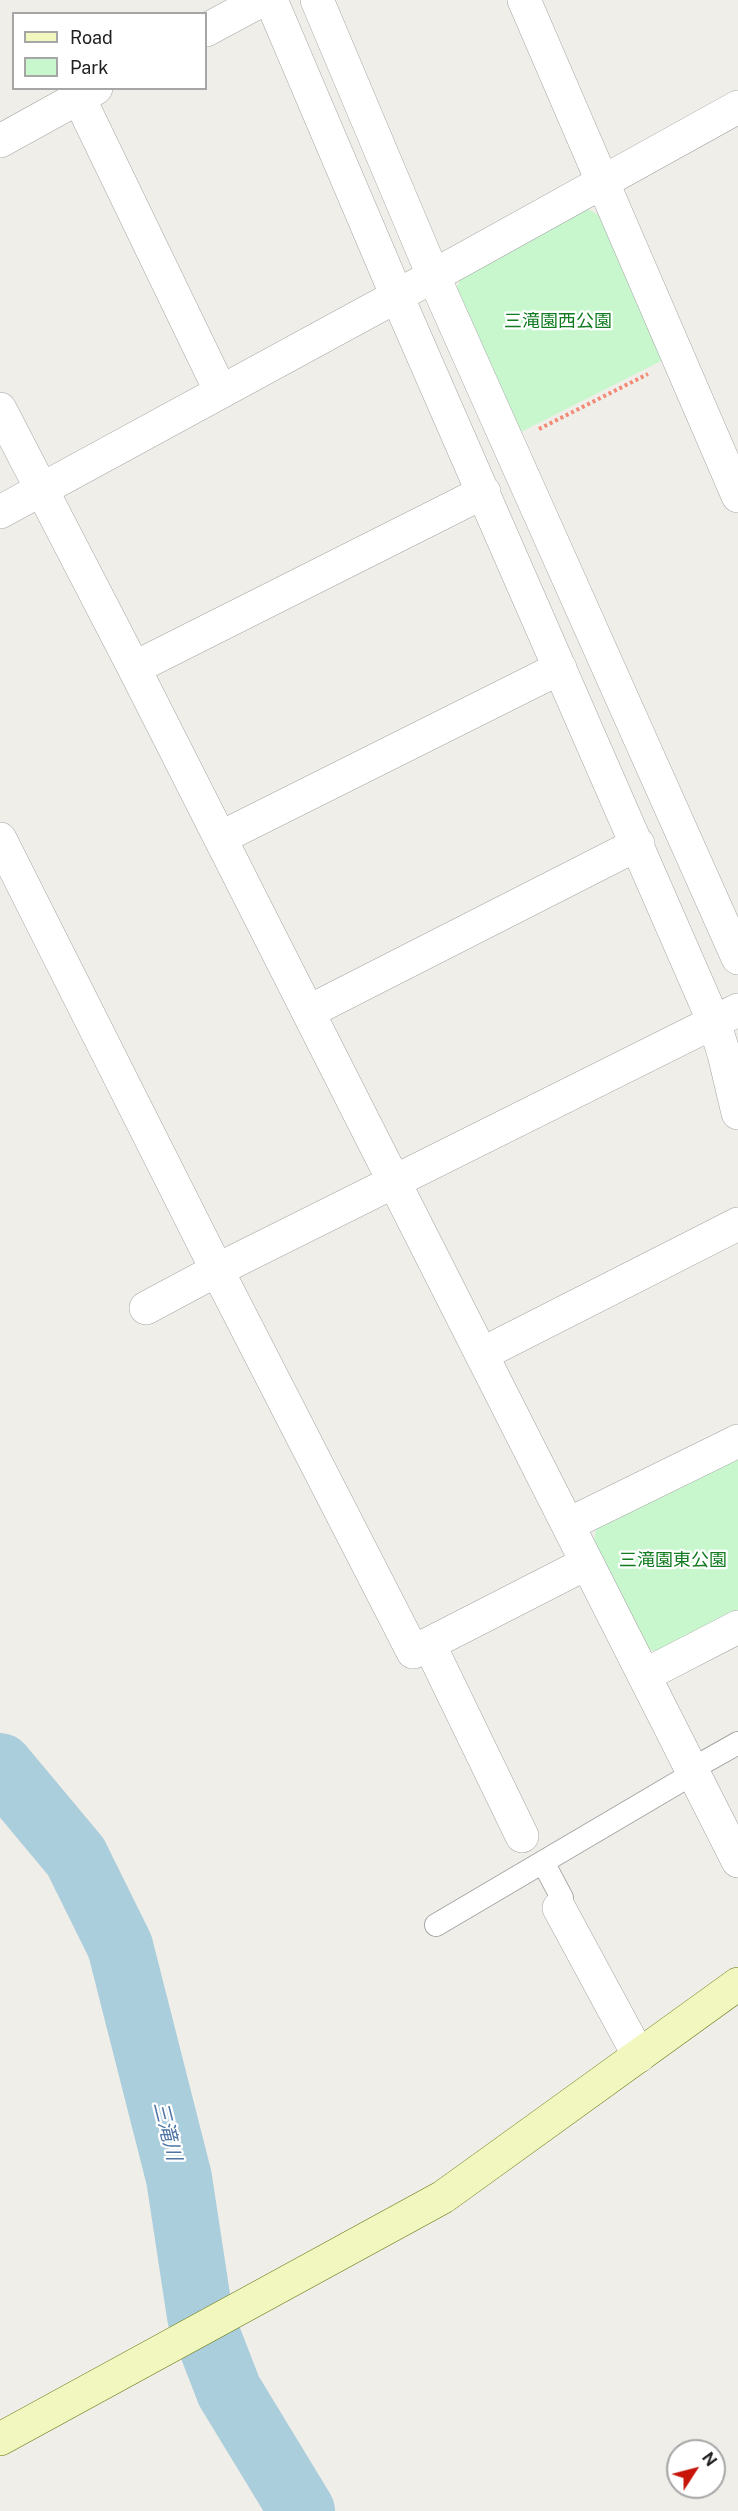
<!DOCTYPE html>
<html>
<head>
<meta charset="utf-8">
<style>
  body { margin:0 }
  #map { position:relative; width:738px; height:2511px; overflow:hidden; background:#f0eee8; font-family:"Public Sans",sans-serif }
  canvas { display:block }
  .legend { position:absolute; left:12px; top:12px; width:195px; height:78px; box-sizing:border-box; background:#fff; border:2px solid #a6a6a6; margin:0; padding:8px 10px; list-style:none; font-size:18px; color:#212121 }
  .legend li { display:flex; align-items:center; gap:12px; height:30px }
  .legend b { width:30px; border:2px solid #a6a6a6 }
  .north { position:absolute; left:666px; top:2439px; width:60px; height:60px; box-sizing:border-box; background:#fff; border:2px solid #a6a6a6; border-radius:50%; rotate:54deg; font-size:16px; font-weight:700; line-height:24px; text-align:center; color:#212121 }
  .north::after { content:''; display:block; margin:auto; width:21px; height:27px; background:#c7150a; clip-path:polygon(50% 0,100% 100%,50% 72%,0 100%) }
</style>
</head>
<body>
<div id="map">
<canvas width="738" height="2511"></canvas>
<ul class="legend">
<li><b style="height:8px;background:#f1f7bf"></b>Road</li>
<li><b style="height:16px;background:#c8f7ce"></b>Park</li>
</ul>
<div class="north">N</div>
</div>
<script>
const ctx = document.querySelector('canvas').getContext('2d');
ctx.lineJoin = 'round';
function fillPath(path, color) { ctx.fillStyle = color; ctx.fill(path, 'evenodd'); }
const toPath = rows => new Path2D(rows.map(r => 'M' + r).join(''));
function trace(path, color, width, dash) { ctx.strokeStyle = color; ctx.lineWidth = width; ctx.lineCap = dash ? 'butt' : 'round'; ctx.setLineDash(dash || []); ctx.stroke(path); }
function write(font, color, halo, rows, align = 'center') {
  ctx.font = font + ' "Public Sans","Noto Sans JP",sans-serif'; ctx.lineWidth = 4.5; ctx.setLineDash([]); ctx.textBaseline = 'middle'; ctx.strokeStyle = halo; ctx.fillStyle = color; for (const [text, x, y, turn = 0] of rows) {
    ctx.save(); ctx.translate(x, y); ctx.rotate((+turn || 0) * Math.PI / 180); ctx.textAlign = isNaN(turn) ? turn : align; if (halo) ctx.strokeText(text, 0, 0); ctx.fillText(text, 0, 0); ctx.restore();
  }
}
fillPath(toPath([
  [588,209,604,218,663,360,517,434,454,294,460,280],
  [738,1455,738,1611,704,1627,662,1654,641,1646,594,1541,597,1524]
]), '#c8f7ce');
trace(toPath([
  [0,1766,76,1857,120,1946,179,2178,200,2316,229,2391,302,2511]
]), '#abcedc', 66);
const lane = toPath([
  [692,1769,738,1743],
  [543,1862,562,1898,559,1908],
  [436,1925,694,1773]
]);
const street = toPath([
  [271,0,397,296,714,1022,724,1054,738,1113],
  [317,0,433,275,738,958],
  [524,0,738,496],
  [206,30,262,0],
  [79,98,221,392],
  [0,141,96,88],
  [0,409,134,668,738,1861],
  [0,512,397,296,738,107],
  [134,668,484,492],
  [220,838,560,668],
  [0,839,217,1270,413,1652,587,1563],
  [308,1012,638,844],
  [146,1308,217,1270,738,1010],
  [482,1354,738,1224],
  [569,1524,738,1441],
  [429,1644,522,1836],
  [645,1675,738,1627],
  [559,1908,639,2056]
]);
const secondary = toPath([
  [0,2439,443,2197,738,1984]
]);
trace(lane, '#a5a5a5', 24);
trace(street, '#a5a5a5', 34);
trace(secondary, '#63750b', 34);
trace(toPath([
  [539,429,648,374]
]), '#f38a76', 4, [3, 3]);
trace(lane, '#fff', 22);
trace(street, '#fff', 33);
trace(secondary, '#f1f7bf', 33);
write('18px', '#127c20', '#fff', [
  ["三滝園西公園",558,321],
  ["三滝園東公園",673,1560]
]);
write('italic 20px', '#4e75a4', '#fff', [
  ["三滝川",167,2131,76]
]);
</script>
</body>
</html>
